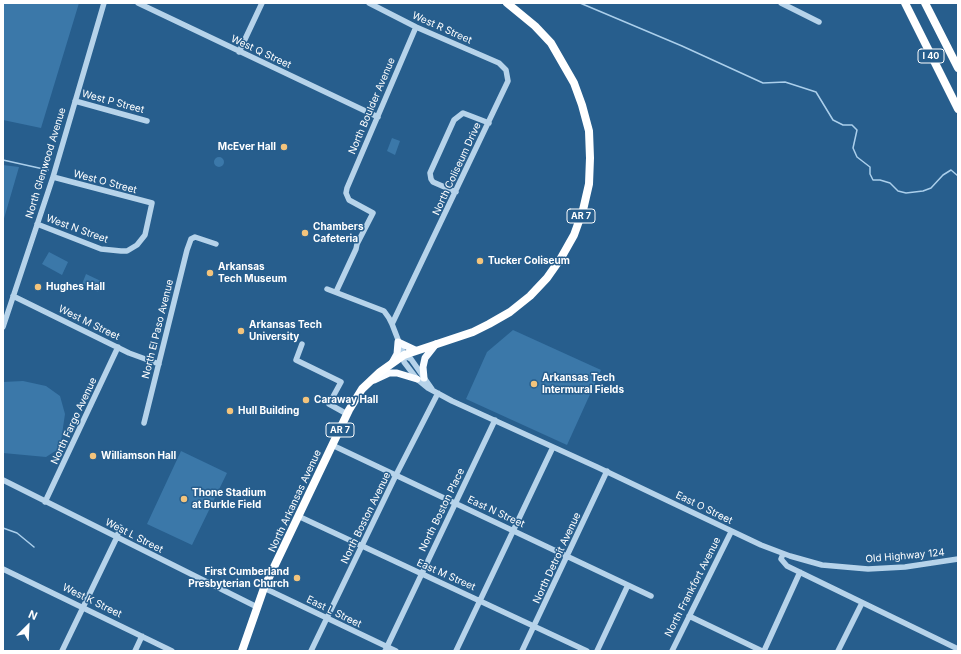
<!DOCTYPE html>
<html>
<head>
<meta charset="utf-8">
<style>
  body { margin:0 }
  #map { position:relative; width:961px; height:654px; overflow:hidden; background:#275e8d; font-family:Inter,sans-serif }
  canvas { display:block }
  .frame { position:absolute; inset:0; border:4px solid #fff; pointer-events:none }
  .north { position:absolute; left:8px; top:606px; width:40px; height:40px; -webkit-text-stroke:3px #275e8d; paint-order:stroke; rotate:24deg; font-size:11px; font-weight:700; line-height:16px; text-align:center; color:#fff }
  .north::after { content:''; display:block; margin:auto; width:14px; height:18px; background:#fff; clip-path:polygon(50% 0,100% 100%,50% 72%,0 100%) }
</style>
</head>
<body>
<div id="map">
<canvas width="961" height="654"></canvas>
<div class="frame"></div>
<div class="north">N</div>
</div>
<script>
const ctx = document.querySelector('canvas').getContext('2d');
ctx.lineJoin = 'round';
function fillPath(path, color) { ctx.fillStyle = color; ctx.fill(path, 'evenodd'); }
const toPath = rows => new Path2D(rows.map(r => 'M' + r).join(''));
function trace(path, color, width, dash) { ctx.strokeStyle = color; ctx.lineWidth = width; ctx.lineCap = dash ? 'butt' : 'round'; ctx.setLineDash(dash || []); ctx.stroke(path); }
function write(font, color, halo, rows, align = 'center') {
  ctx.font = font + ' Inter,sans-serif'; ctx.lineWidth = 3; ctx.setLineDash([]); ctx.textBaseline = 'middle'; ctx.strokeStyle = halo; ctx.fillStyle = color; for (const [text, x, y, turn = 0] of rows) {
    ctx.save(); ctx.translate(x, y); ctx.rotate((+turn || 0) * Math.PI / 180); ctx.textAlign = isNaN(turn) ? turn : align; if (halo) ctx.strokeText(text, 0, 0); ctx.fillText(text, 0, 0); ctx.restore();
  }
}
fillPath(toPath([
  [3,3,79,3,41,128,3,120],
  [392,138,400,141,395,155,387,151],
  '214 162a5 5 0 1 1 10 0a5 5 0 1 1-10 0Z',
  [3,165,19,167,3,222],
  [49,252,68,262,62,275,42,264],
  [86,274,103,282,98,292,82,284],
  [513,330,601,370,567,445,466,399,487,352],
  [23,381,46,386,60,396,65,414,60,448,46,457,3,453,3,382],
  [181,451,227,473,192,545,147,524]
]), '#3b78a9');
trace(toPath([
  [580,3,682,46,763,83,785,82,816,92,833,120,843,125,852,125,857,130,853,148,857,157,870,167,870,174,873,180,880,180,890,183,898,191,906,193,923,191,931,188,943,175,951,170,958,176],
  [3,160,48,170],
  [3,528,17,533,34,547]
]), '#abcfeb', 1.5);
trace(toPath([
  [138,3,378,117],
  [369,3,416,27,499,63,506,70,508,81,392,324,404,355,404,362,417,379,428,388,452,401,597,467,761,545,790,556,822,565,868,569,905,567,958,559],
  [781,3,819,22],
  [239,52,262,3],
  [75,101,147,121],
  [456,192,433,182,431,179,430,173,454,120,463,113,489,123],
  [37,224,101,249,121,251,127,251,137,245,145,235,152,203,53,177],
  [327,289,384,311,389,318,392,324],
  [336,292,356,249,357,244,373,213,349,200,346,193,347,188,416,27],
  [13,296,129,353,159,364],
  [3,327,53,177,104,3],
  [302,344,296,360,341,382,329,404,347,414],
  [404,355,411,359,432,389],
  [144,423,187,250,191,239,195,237,216,244],
  [332,445,651,596],
  [3,480,257,607],
  [45,502,118,347],
  [298,516,587,651],
  [783,554,781,559,787,566,958,649],
  [3,569,172,651],
  [264,588,396,651],
  [689,616,762,651],
  [62,651,117,537,120,527],
  [135,651,142,636],
  [311,651,396,475,438,393],
  [385,651,495,420],
  [456,651,553,447],
  [522,651,607,471],
  [597,651,628,585],
  [672,651,731,532],
  [764,651,800,572],
  [838,651,862,603]
]), '#b6d3ea', 5.5);
trace(toPath([
  [392,363,397,354,398,342,415,350],
  [424,378,423,367,425,358,436,344],
  [374,380,389,373,397,373,417,379]
]), '#fafcff', 7);
trace(toPath([
  [905,3,958,109],
  [925,3,958,68],
  [242,651,264,588,349,410,362,389,380,372,404,355,473,332,489,324,510,312,530,296,547,278,561,258,574,235,583,210,589,184,590,158,589,131,582,105,574,83,551,43,535,26,507,3]
]), '#fff', 8);
for (const [x, y, r, color] of [
  [284,147,4,"#f3c47c"],
  [305,233,4,"#f3c47c"],
  [480,261,4,"#f3c47c"],
  [210,273,4,"#f3c47c"],
  [38,287,4,"#f3c47c"],
  [241,331,4,"#f3c47c"],
  [534,384,4,"#f3c47c"],
  [306,400,4,"#f3c47c"],
  [230,411,4,"#f3c47c"],
  [93,456,4,"#f3c47c"],
  [184,499,4,"#f3c47c"],
  [297,578,4,"#f3c47c"]
]) { const dot = new Path2D(); dot.arc(x, y, r, 0, 2 * Math.PI); ctx.fillStyle = color; ctx.fill(dot); trace(dot, '#275e8d', 1.5); }
for (const [x, y, w] of [
  [931,56,26],
  [581,216,28],
  [340,430,28]
]) { const box = new Path2D(); box.roundRect(x - w / 2, y - 7, w, 14, 3); ctx.fillStyle = '#275e8d'; ctx.fill(box); trace(box, '#fff', 1); }
write('bold 9px', '#fff', null, [
  ["I 40",931,56],
  ["AR 7",581,216],
  ["AR 7",340,430]
]);
write('10px', '#fff', '#275e8d', [
  ["West R Street",442,28,24],
  ["West Q Street",261,52,25],
  ["West P Street",113,102,15],
  ["North Boulder Avenue",372,106,-67],
  ["North Glenwood Avenue",46,163,-73],
  ["North Coliseum Drive",457,169,-65],
  ["West O Street",105,182,15],
  ["West N Street",77,229,20],
  ["West M Street",89,323,26],
  ["North El Paso Avenue",158,329,-76],
  ["North Fargo Avenue",74,421,-65],
  ["North Arkansas Avenue",295,501,-65],
  ["East O Street",704,508,26],
  ["North Boston Place",442,510,-64],
  ["East N Street",496,512,25],
  ["North Boston Avenue",366,518,-64],
  ["West L Street",134,536,27],
  ["Old Highway 124",905,556,-5],
  ["North Detroit Avenue",557,558,-65],
  ["East M Street",446,575,24],
  ["North Frankfort Avenue",693,587,-63],
  ["West K Street",92,601,26],
  ["East L Street",334,612,26]
]);
write('bold 10px', '#fff', '#275e8d', [
  ["McEver Hall",276,147,"right"],
  ["Chambers",313,227],
  ["Cafeteria",313,239],
  ["Tucker Coliseum",488,261],
  ["Arkansas",218,267],
  ["Tech Museum",218,279],
  ["Hughes Hall",46,287],
  ["Arkansas Tech",249,325],
  ["University",249,337],
  ["Arkansas Tech",542,378],
  ["Intermural Fields",542,390],
  ["Caraway Hall",314,400],
  ["Hull Building",238,411],
  ["Williamson Hall",101,456],
  ["Thone Stadium",192,493],
  ["at Burkle Field",192,505],
  ["First Cumberland",289,572,"right"],
  ["Presbyterian Church",289,584,"right"]
], 'left');
</script>
</body>
</html>
